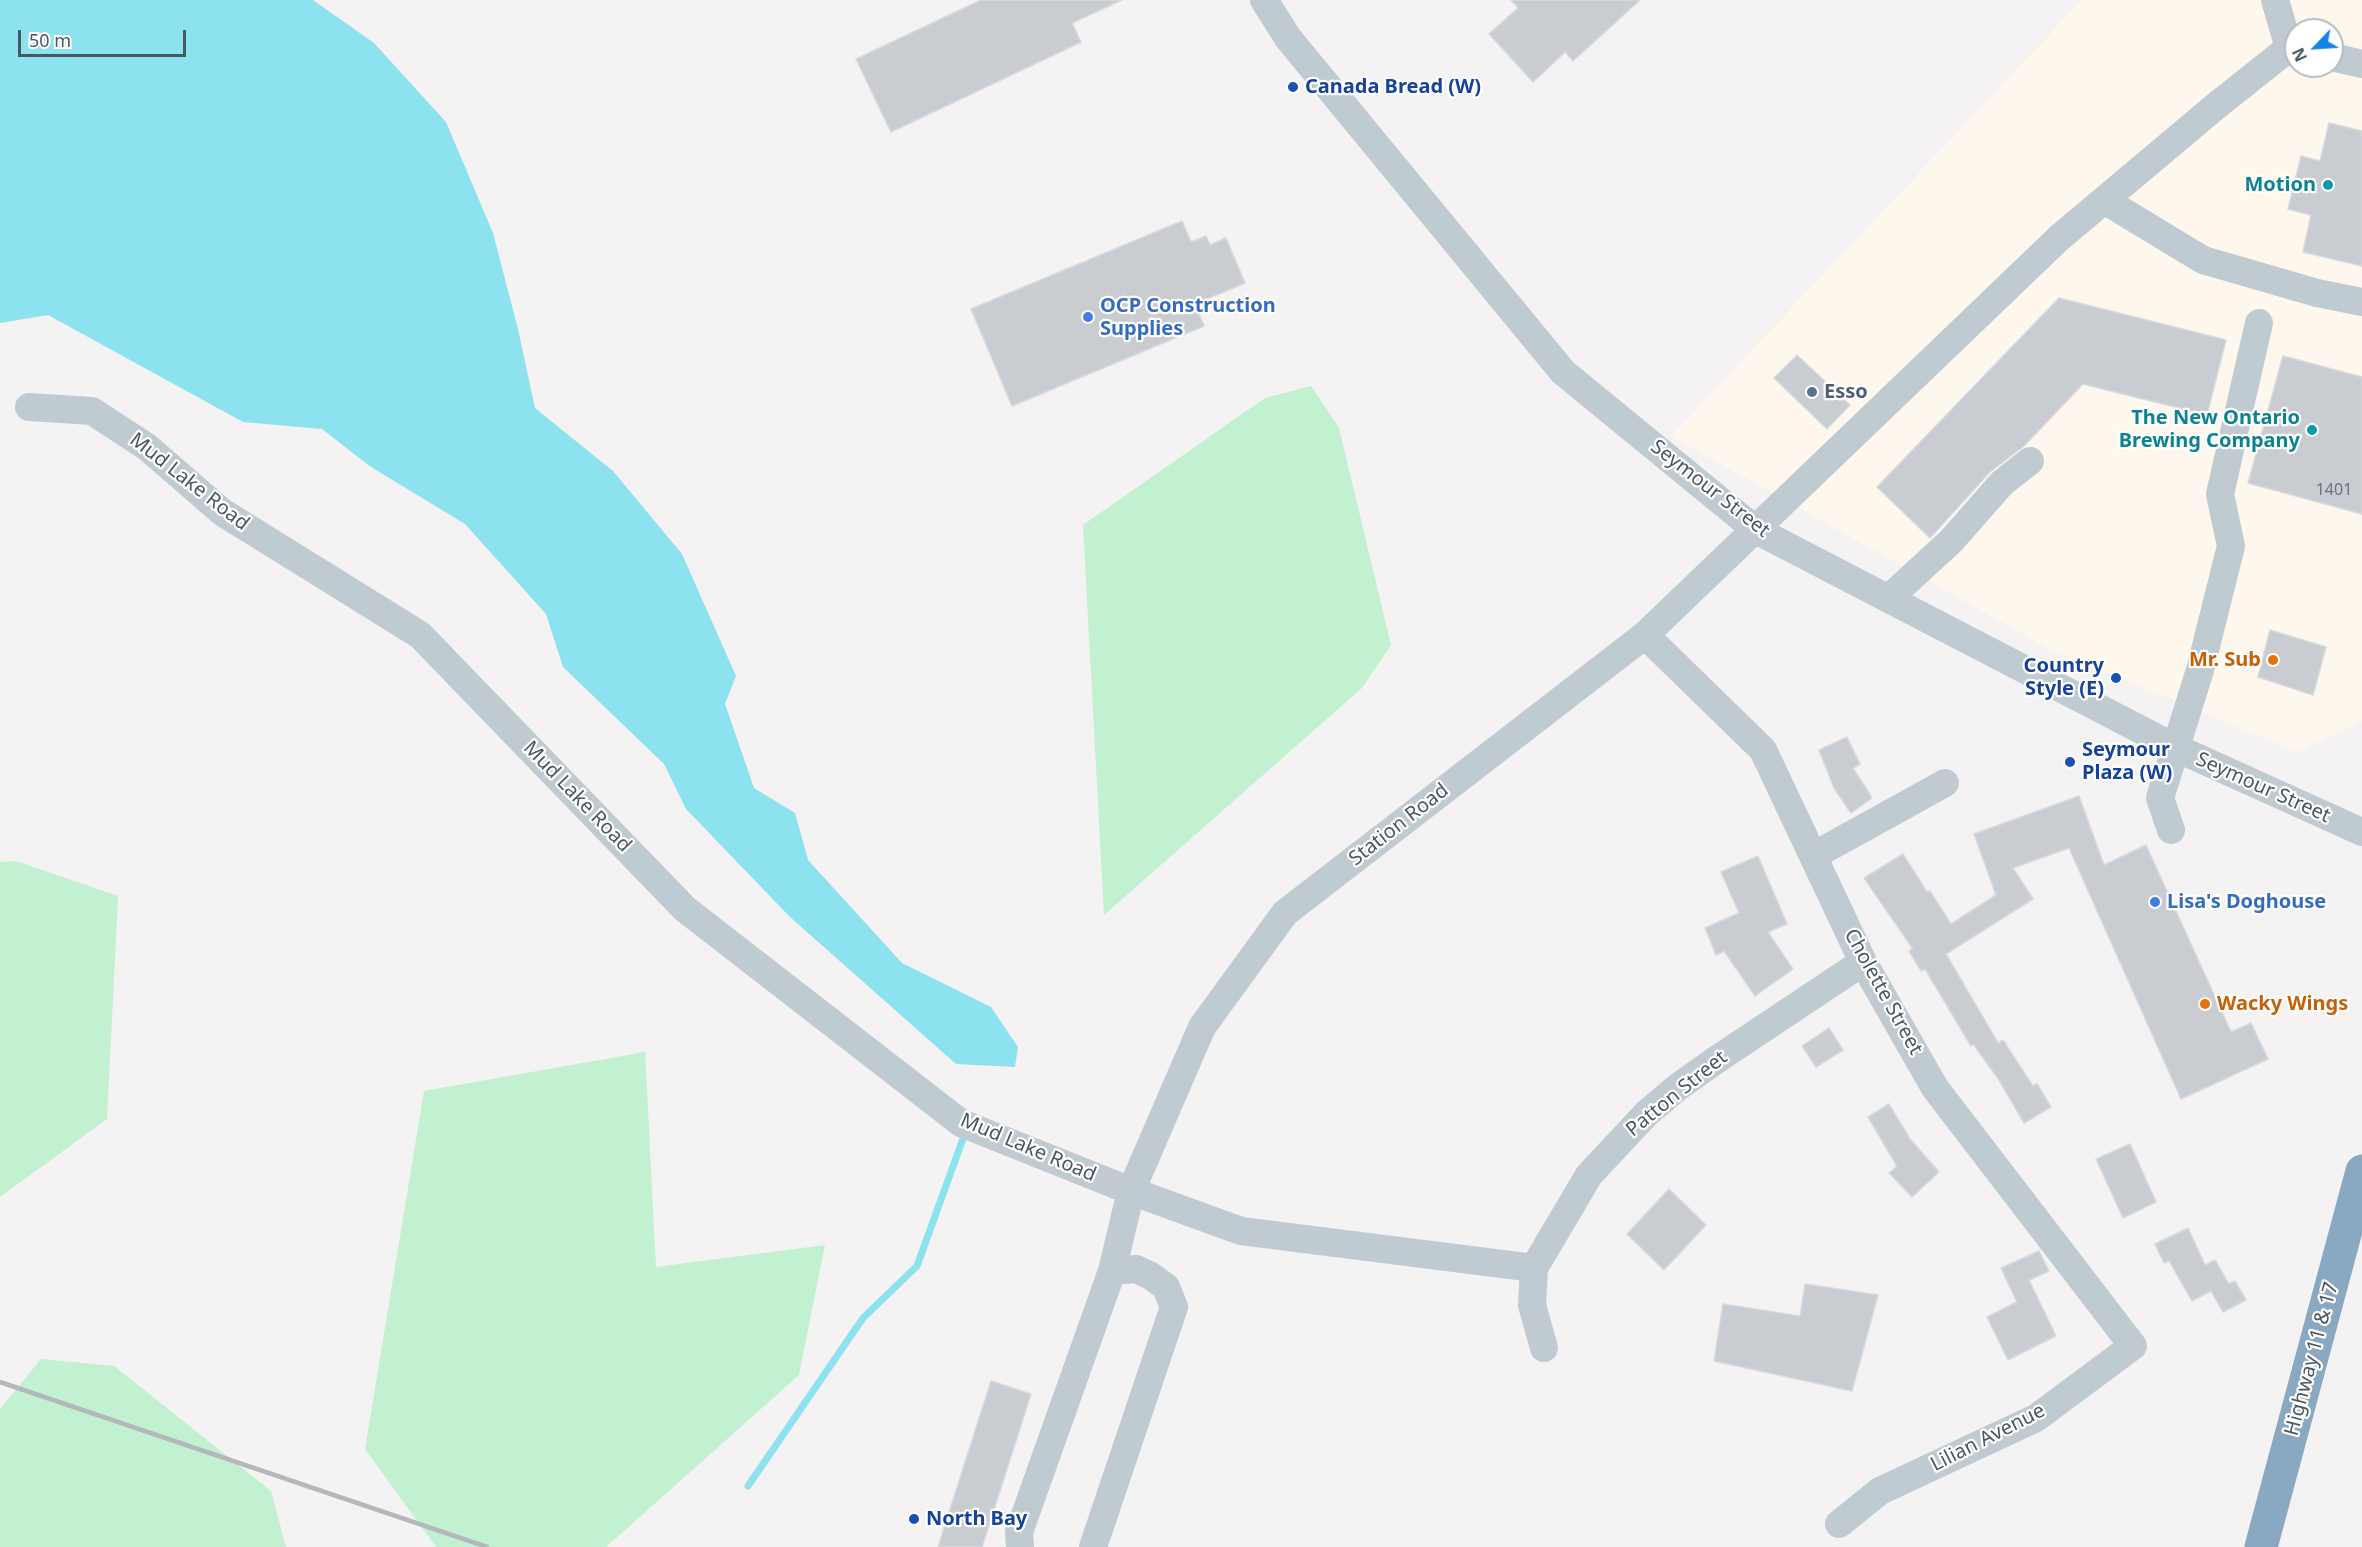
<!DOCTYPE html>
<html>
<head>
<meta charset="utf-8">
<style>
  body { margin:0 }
  #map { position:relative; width:2362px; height:1547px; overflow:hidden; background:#f4f2f2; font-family:"Noto Sans",sans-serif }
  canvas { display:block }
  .north { position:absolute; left:2284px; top:18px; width:60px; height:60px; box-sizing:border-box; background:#fff; border:2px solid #b6bcbf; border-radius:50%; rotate:245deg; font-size:16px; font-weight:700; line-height:24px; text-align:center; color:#495760 }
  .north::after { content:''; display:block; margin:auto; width:21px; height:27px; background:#1582eb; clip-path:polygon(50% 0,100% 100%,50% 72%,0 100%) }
  .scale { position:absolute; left:18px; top:30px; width:168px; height:27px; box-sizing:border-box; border:3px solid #495760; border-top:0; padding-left:8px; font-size:18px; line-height:21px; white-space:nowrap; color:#495760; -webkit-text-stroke:4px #fff; paint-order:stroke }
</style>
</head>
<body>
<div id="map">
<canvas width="2362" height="1547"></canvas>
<div class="north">N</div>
<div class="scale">50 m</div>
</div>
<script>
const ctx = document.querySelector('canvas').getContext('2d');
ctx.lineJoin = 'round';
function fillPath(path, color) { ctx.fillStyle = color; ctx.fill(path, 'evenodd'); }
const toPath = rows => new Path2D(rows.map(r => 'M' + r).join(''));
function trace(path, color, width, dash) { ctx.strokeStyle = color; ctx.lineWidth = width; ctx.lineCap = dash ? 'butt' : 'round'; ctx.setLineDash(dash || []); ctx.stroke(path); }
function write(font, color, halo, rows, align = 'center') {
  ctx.font = font + ' "Noto Sans",sans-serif'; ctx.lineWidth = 4.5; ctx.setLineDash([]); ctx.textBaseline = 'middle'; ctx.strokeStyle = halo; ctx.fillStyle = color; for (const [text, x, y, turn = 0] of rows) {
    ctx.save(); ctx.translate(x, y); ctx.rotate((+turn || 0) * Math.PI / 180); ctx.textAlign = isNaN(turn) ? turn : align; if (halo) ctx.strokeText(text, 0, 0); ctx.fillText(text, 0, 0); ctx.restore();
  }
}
fillPath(toPath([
  [2082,0,2362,0,2362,721,2297,752,2048,648,1671,436],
  [2296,30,2332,30,2332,66,2296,66]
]), '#fdf7ed');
fillPath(toPath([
  [1311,386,1339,428,1391,645,1362,688,1104,915,1083,525,1265,398],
  [16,861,118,896,107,1119,0,1197,0,862],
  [645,1052,656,1267,825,1245,799,1375,606,1547,436,1547,365,1449,424,1091],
  [41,1359,114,1366,271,1491,286,1547,0,1547,0,1409]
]), '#c1f1d0');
fillPath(toPath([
  [0,0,313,0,374,43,446,122,493,233,518,329,535,408,613,471,682,554,736,676,725,704,754,788,795,813,808,860,902,963,991,1007,1018,1047,1015,1067,956,1064,790,917,686,809,664,764,563,667,546,614,465,524,371,467,322,429,243,422,48,315,0,323]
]), '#8de2ef');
trace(toPath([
  [748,1486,863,1318,917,1266,964,1136]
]), '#8de2ef', 7);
const building = toPath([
  [981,0,1122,0,1072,23,1081,42,891,132,856,59,981,0],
  [1511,0,1640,0,1573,61,1565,52,1533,82,1489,34,1518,8,1511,0],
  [2329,123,2362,131,2362,266,2303,252,2311,215,2288,209,2301,156,2320,161,2329,123],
  [1182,221,1191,242,1206,236,1210,245,1226,238,1245,283,1195,304,1204,326,1012,406,971,309,1182,221],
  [2059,298,2226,340,2207,415,2083,384,2024,446,1990,472,1930,538,1877,487,2059,298],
  [1797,355,1850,405,1827,429,1774,378,1797,355],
  [2283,356,2362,377,2362,514,2248,483,2283,356],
  [2270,630,2326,647,2313,695,2258,677,2270,630],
  [1847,737,1860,764,1853,768,1872,798,1851,813,1834,788,1819,750,1847,737],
  [2079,796,2104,865,2146,845,2231,1032,2251,1023,2268,1059,2181,1099,2069,848,2013,868,2033,899,1946,954,1998,1043,2003,1040,2033,1086,2037,1084,2051,1107,2024,1123,1999,1080,1973,1044,1971,1046,1925,969,1921,971,1909,951,1913,949,1864,878,1903,854,1927,892,1930,891,1951,924,1996,895,1974,834,2079,796],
  [1758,856,1787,924,1768,932,1793,969,1755,996,1724,951,1716,955,1705,928,1739,913,1721,872,1758,856],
  [1829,1028,1843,1050,1816,1067,1802,1046,1829,1028],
  [1889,1104,1910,1139,1939,1172,1912,1197,1889,1173,1897,1166,1868,1117,1889,1104],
  [2130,1144,2156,1202,2123,1218,2096,1159,2130,1144],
  [1669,1189,1706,1225,1664,1270,1627,1234,1669,1189],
  [2188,1228,2205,1265,2215,1260,2229,1284,2235,1281,2246,1300,2223,1312,2211,1291,2192,1301,2169,1261,2164,1263,2155,1244,2188,1228],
  [2039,1251,2049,1271,2029,1280,2056,1336,2008,1360,1987,1317,2017,1302,2001,1268,2039,1251],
  [1805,1284,1878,1295,1852,1391,1714,1361,1723,1304,1800,1316,1805,1284],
  [991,1381,1031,1394,982,1547,938,1547,991,1381]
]);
fillPath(building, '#c9cdd1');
trace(building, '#d6d9dd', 1.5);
trace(toPath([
  [1264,0,1288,38,1563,372,1756,530,2176,748,2362,832],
  [2275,0,2289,48],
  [2332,57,2362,64],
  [2104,200,2203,260,2317,293,2362,302],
  [29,407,92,411,147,447,222,512,420,635,685,909,961,1123,1131,1191,1241,1231,1534,1268],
  [1889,598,1951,541,2002,483,2030,461],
  [1645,635,1763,750,1863,962,1935,1088,2133,1346,2036,1418,1880,1491,1839,1524],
  [2171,830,2160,798,2200,670,2231,546,2220,494,2259,323],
  [1813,856,1945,783],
  [1544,1348,1532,1305,1534,1268,1589,1175,1647,1113,1678,1087,1716,1060,1863,962],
  [1020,1547,1019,1532,1112,1271,1131,1191,1202,1027,1285,913,1645,635,2059,238,2216,106,2289,48,2296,49],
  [1093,1547,1174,1307,1166,1287,1151,1276,1136,1269,1112,1271]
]), '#c0cad1', 28);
trace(toPath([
  [2261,1547,2362,1171]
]), '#89a8c1', 33);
trace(toPath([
  [0,1382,487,1547]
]), '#b4b8bc', 4.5);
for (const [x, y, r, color] of [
  [1293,87,6,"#1a4fb4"],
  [2328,185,6,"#0f9aa8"],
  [1088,317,6,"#3f7fe0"],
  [1812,392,6,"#5c6f8a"],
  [2312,430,6,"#0f9aa8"],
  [2273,660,6,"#e8710a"],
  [2116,678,6,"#1a4fb4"],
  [2070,762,6,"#1a4fb4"],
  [2155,902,6,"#3f7fe0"],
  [2205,1004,6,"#e8710a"],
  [914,1519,6,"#1a4fb4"]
]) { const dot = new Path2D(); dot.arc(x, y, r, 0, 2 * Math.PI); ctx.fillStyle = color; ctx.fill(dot); trace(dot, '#fff', 2); }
write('16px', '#69747c', null, [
  ["1401",2334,490]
]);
write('bold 20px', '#164399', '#fff', [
  ["Canada Bread (W)",1305,87],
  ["Country",2104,666,"right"],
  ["Style (E)",2104,689,"right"],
  ["Seymour",2082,750],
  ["Plaza (W)",2082,773],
  ["North Bay",926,1519]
], 'left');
write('bold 20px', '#0d838f', '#fff', [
  ["Motion",2316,185],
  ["The New Ontario",2300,418],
  ["Brewing Company",2300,441]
], 'right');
write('bold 20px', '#366cbe', '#fff', [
  ["OCP Construction",1100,306],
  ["Supplies",1100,329],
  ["Lisa's Doghouse",2167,902]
], 'left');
write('bold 20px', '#4e5e75', '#fff', [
  ["Esso",1824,392]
], 'left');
write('20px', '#495760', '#fff', [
  ["Mud Lake Road",189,482,38],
  ["Seymour Street",1710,489,38],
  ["Seymour Street",2263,788,24],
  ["Mud Lake Road",577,797,46],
  ["Station Road",1399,825,-38],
  ["Cholette Street",1883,992,61],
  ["Patton Street",1677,1094,-39],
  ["Mud Lake Road",1028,1148,23],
  ["Highway 11 & 17",2312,1359,-75],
  ["Lilian Avenue",1988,1438,-27]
]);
write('bold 20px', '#c56008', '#fff', [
  ["Mr. Sub",2261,660],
  ["Wacky Wings",2217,1004,"left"]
], 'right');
</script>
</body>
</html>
